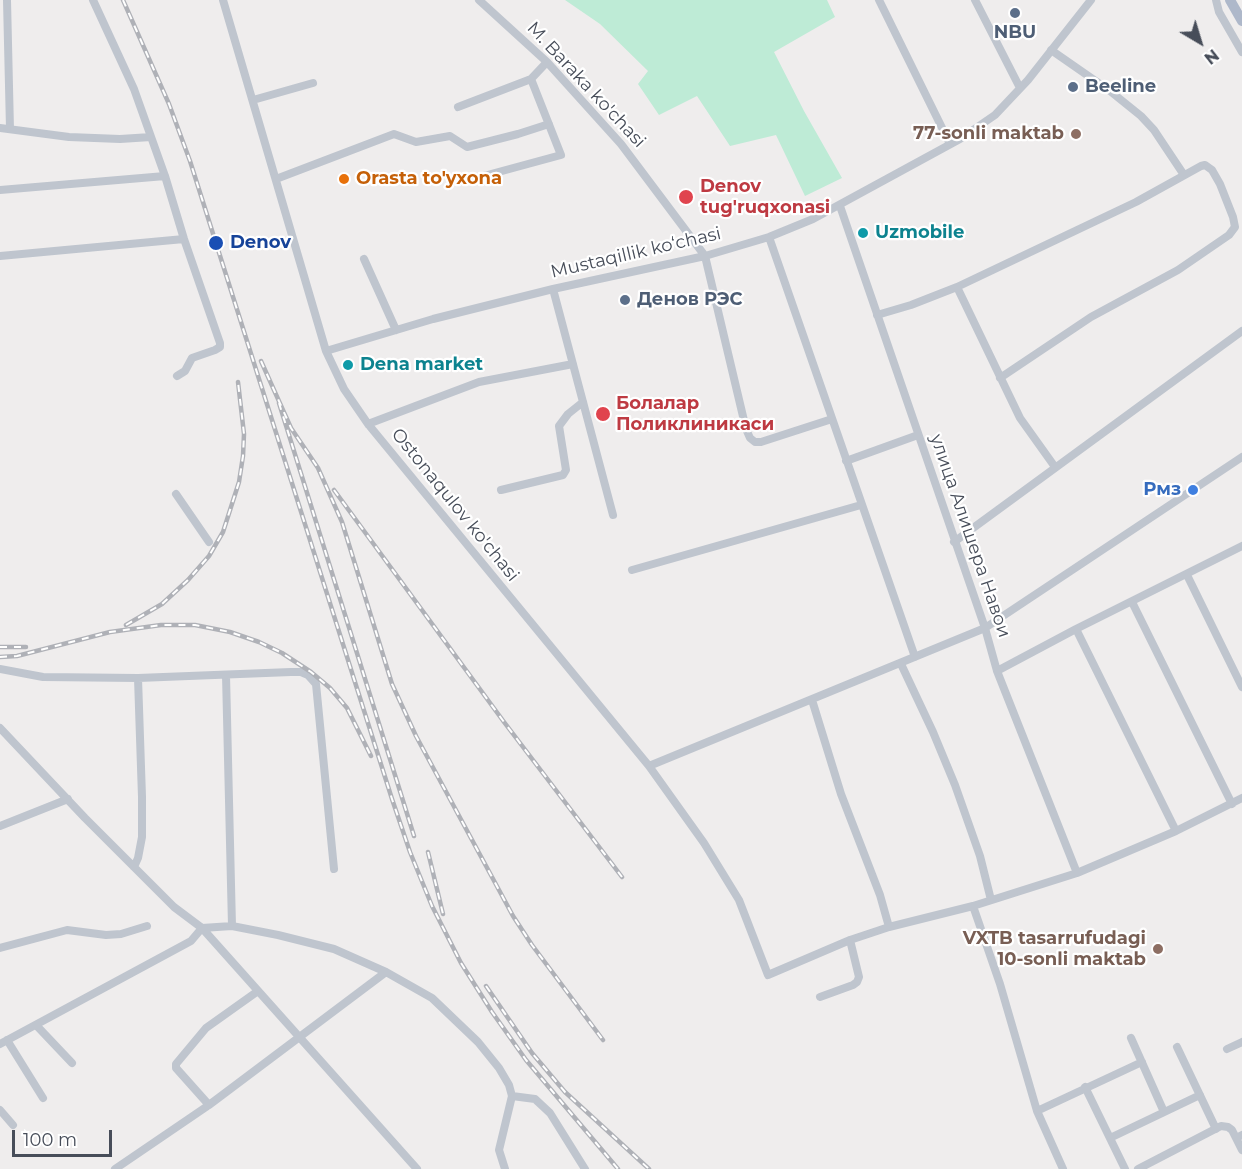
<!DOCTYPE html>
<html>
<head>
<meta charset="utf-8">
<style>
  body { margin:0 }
  #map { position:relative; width:1242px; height:1169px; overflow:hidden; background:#efeded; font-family:Montserrat,sans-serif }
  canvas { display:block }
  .north { position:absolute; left:1170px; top:12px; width:60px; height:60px; -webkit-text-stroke:4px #fff; paint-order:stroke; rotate:142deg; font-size:16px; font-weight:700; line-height:24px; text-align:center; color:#474d59 }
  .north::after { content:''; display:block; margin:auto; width:21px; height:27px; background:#474d59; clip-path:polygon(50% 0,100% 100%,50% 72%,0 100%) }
  .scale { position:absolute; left:12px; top:1130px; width:100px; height:27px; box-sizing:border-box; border:3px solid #474d59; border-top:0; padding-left:8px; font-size:18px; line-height:21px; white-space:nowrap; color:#474d59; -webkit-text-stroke:4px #fff; paint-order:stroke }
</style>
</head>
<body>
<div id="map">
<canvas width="1242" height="1169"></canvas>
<div class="north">N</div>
<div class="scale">100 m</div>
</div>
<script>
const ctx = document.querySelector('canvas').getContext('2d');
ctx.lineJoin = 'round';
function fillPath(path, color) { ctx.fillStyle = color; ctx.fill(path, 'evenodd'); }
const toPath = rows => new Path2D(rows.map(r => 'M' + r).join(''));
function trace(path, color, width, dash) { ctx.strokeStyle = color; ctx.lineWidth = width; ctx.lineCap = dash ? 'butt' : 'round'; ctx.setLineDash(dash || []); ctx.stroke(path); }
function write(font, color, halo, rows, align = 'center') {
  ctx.font = font + ' Montserrat,sans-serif'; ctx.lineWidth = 4.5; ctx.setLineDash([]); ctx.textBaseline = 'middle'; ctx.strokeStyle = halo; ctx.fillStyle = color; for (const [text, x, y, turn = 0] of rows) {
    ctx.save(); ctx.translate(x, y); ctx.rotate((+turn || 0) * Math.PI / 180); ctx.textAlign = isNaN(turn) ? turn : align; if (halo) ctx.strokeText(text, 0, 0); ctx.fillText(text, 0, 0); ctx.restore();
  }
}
fillPath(toPath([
  [565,0,827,0,835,17,774,52,804,111,842,178,805,196,776,135,730,146,697,96,659,115,638,84,648,71,600,24]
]), '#beebd6');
trace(toPath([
  [7,0,10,129],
  [93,0,134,89,165,176,184,239,220,343,220,347,215,350,192,358,185,371,177,376],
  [223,0,326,351,344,389,368,424,649,766,704,843,739,900,768,975,850,940,889,927,973,906,1077,873,1176,831,1242,798],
  [479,0,547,62,621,144,705,256,746,429,750,438,755,442,761,442,832,419],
  [879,0,950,144],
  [975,0,1020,88],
  [1216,0,1219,12,1242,52],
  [1051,50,1110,91,1141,116,1154,130,1184,175],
  [253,100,313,83],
  [458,107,531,79,547,62],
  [0,128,69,137,120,139,151,137],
  [276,179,394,134,416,142,450,136,467,147,518,134,549,124],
  [469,180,561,155,531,79],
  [0,190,165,176],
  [840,206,985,628,997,671,1077,873],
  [769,237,915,657],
  [0,256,184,239],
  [364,259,396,330],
  [957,287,1020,418,1055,467],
  [553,289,613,515],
  [877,315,911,305,957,287,1136,202,1201,166,1205,165,1212,170,1220,184,1233,217,1235,227,1229,235,1178,270,1091,317,1000,378],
  [326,351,433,319,553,289,705,256,769,237,813,219,960,139,995,115,1028,80,1091,0],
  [368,424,479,382,573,364],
  [846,461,918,435],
  [501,490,563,475,566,470,559,426,568,414,583,402],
  [176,494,209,542],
  [954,542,1242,331],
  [632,570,861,505],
  [1187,575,1242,687],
  [1132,602,1232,804],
  [1076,629,1176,831],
  [901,664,933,732,955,785,980,856,991,900],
  [0,669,43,677,138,678,291,672,301,672,308,675,316,684,334,869],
  [997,671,1076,629,1242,546],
  [226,675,232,926],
  [812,700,841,794,880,895,889,927],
  [0,728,85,818,174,907,202,928,417,1169],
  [649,766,985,628,1242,457],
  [0,826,68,799],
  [134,867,138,858,142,837,142,797,138,678],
  [973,906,1000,984,1037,1111,1063,1169],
  [0,948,67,930,106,935,121,934,147,926],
  [820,997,853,985,857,982,859,977,850,940],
  [36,1025,72,1063],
  [1131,1038,1164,1112],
  [7,1040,43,1098],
  [0,1044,191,941,202,928,232,926,278,935,334,949,386,972,432,998,478,1042,499,1068,509,1085,512,1096,499,1150,505,1169],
  [1177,1047,1216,1129],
  [1227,1049,1242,1042],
  [1085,1087,1125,1169],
  [512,1096,535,1099,550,1113,585,1169],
  [209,1105,176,1068,176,1064,206,1028,258,991],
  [0,1110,13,1125],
  [1037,1111,1142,1062],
  [1110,1138,1200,1095],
  [1236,1138,1242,1150],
  [115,1169,209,1105,386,972],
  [1138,1169,1221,1126,1228,1127,1232,1130,1236,1138,1242,1135]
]), '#bfc5ce', 8);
trace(toPath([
  [1230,0,1242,21]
]), '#aeb8ca', 10);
const rail = toPath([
  [123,0,169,104,190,161,392,799,410,852,432,906,461,963,492,1012,526,1060,618,1169],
  [261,361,291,428,318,468,342,522,392,684,416,736,513,916,532,945,603,1040],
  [279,403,414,836],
  [334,490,504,722,622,877],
  [126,625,162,604,188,580,209,556,223,532,239,482,243,456,244,434,238,382],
  [0,647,26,647],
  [0,657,17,656,110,632,161,625,195,625,230,632,259,642,282,653,311,672,330,688,347,708,371,756],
  [428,852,443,914],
  [486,986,532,1053,565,1092,649,1169]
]);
trace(rail, '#afb1b7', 4.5);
trace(rail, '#fff', 2, [7]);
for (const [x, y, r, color] of [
  [1015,13,6,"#5c6f8a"],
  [1073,87,6,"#5c6f8a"],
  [1076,134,6,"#8d6e63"],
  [344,179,6,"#e8710a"],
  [686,197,8,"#e0444e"],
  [863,233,6,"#0f9aa8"],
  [216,243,8,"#1a4fb4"],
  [625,300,6,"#5c6f8a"],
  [348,365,6,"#0f9aa8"],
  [603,414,8,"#e0444e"],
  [1193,490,6,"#3f7fe0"],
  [1158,949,6,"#8d6e63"]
]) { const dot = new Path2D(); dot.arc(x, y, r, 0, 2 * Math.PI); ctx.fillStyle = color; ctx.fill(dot); trace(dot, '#fff', 2); }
write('bold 18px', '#4e5e75', '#fff', [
  ["NBU",1015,33,"center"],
  ["Beeline",1085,87],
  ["Денов РЭС",637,300]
], 'left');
write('18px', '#474d59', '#fff', [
  ["M. Baraka ko'chasi",586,85,47],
  ["Mustaqillik ko‘chasi",636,253,-13],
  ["Ostonaqulov ko'chasi",455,505,51],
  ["улица Алишера Навои",970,536,71]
]);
write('bold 18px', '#785e54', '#fff', [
  ["77-sonli maktab",1064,134],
  ["VXTB tasarrufudagi",1146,939],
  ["10-sonli maktab",1146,960]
], 'right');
write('bold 18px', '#c56008', '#fff', [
  ["Orasta to'yxona",356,179]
], 'left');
write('bold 18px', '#be3a42', '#fff', [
  ["Denov",700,187],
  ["tug'ruqxonasi",700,208],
  ["Болалар",616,404],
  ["Поликлиникаси",616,425]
], 'left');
write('bold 18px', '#0d838f', '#fff', [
  ["Uzmobile",875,233],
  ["Dena market",360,365]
], 'left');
write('bold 18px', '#164399', '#fff', [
  ["Denov",230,243]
], 'left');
write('bold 18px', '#366cbe', '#fff', [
  ["Рмз",1181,490]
], 'right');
</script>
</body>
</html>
